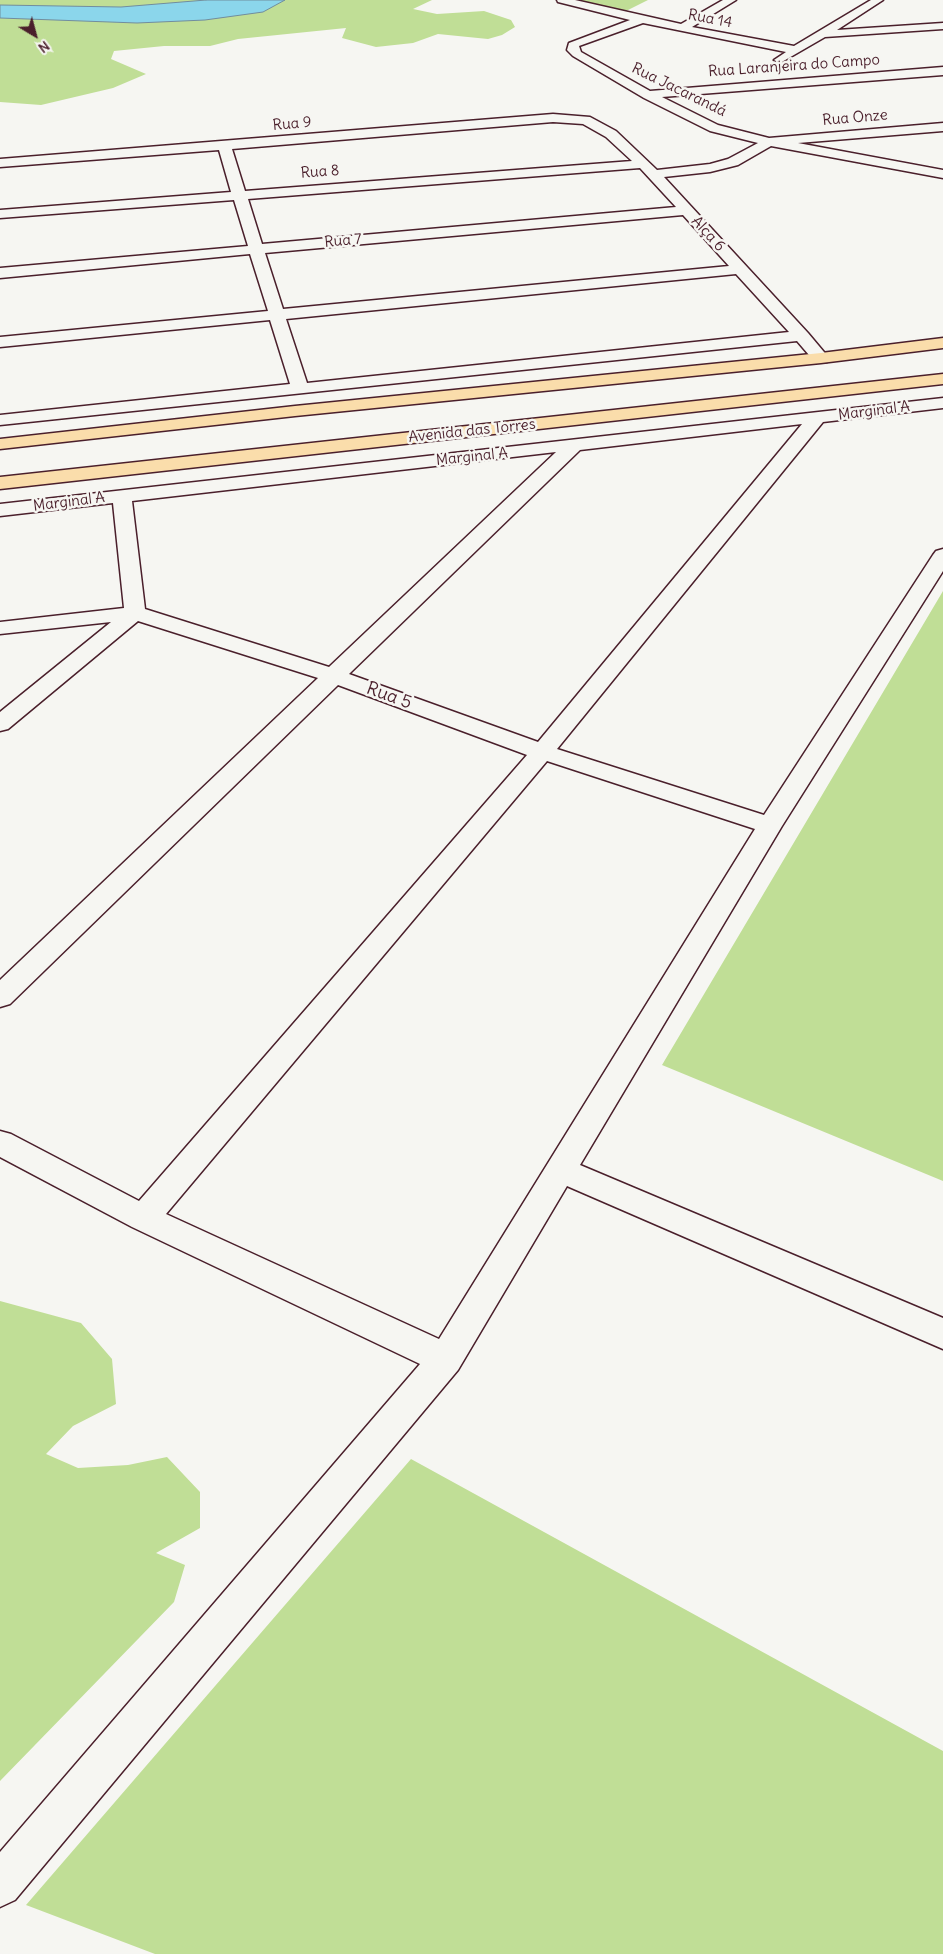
<!DOCTYPE html>
<html>
<head>
<meta charset="utf-8">
<style>
  body { margin:0 }
  #map { position:relative; width:943px; height:1954px; overflow:hidden; background:#f6f6f2; font-family:Delius,sans-serif }
  canvas { display:block }
  .north { position:absolute; left:10px; top:10px; width:50px; height:50px; -webkit-text-stroke:4px #f6f6f2; paint-order:stroke; rotate:143deg; font-size:14px; font-weight:700; line-height:20px; text-align:center; color:#4a1f2b }
  .north::after { content:''; display:block; margin:auto; width:18px; height:22px; background:#4a1f2b; clip-path:polygon(50% 0,100% 100%,50% 72%,0 100%) }
</style>
</head>
<body>
<div id="map">
<canvas width="943" height="1954"></canvas>
<div class="north">N</div>
</div>
<script>
const ctx = document.querySelector('canvas').getContext('2d');
ctx.lineJoin = 'round';
function fillPath(path, color) { ctx.fillStyle = color; ctx.fill(path, 'evenodd'); }
const toPath = rows => new Path2D(rows.map(r => 'M' + r).join(''));
function trace(path, color, width, dash) { ctx.strokeStyle = color; ctx.lineWidth = width; ctx.lineCap = dash ? 'butt' : 'round'; ctx.setLineDash(dash || []); ctx.stroke(path); }
function write(font, color, halo, rows, align = 'center') {
  ctx.font = font + ' Delius,sans-serif'; ctx.lineWidth = 5; ctx.setLineDash([]); ctx.textBaseline = 'middle'; ctx.strokeStyle = halo; ctx.fillStyle = color; for (const [text, x, y, turn = 0] of rows) {
    ctx.save(); ctx.translate(x, y); ctx.rotate((+turn || 0) * Math.PI / 180); ctx.textAlign = isNaN(turn) ? turn : align; if (halo) ctx.strokeText(text, 0, 0); ctx.fillText(text, 0, 0); ctx.restore();
  }
}
fillPath(toPath([
  [0,0,432,0,413,9,437,14,484,11,511,20,515,27,502,35,488,39,438,34,413,43,376,47,342,38,346,28,238,39,210,46,164,46,114,51,111,59,146,74,113,88,41,105,0,102],
  [572,0,648,0,622,13],
  [943,591,943,1181,662,1065],
  [0,1301,81,1323,112,1359,116,1404,73,1426,46,1454,78,1468,128,1465,167,1457,200,1492,200,1528,156,1553,185,1565,174,1602,0,1781],
  [411,1459,943,1751,943,1954,155,1954,26,1905]
]), '#c0de96');
const water = toPath([
  [206,0,285,0,263,12,205,20,137,23,0,18,0,5,121,7,206,0]
]);
fillPath(water, '#8bd6eb');
trace(water, '#718d9e', 1);
const minor = toPath([
  [557,0,575,0,681,24,723,0,736,0,692,27,794,46,871,0,883,0,837,30,943,23,943,29,825,37,780,63,774,60,786,52,643,23,579,46,581,52,650,91,943,67,943,75,662,97,718,125,769,138,943,123,943,131,798,143,943,170,943,178,771,146,738,165,710,172,664,177,808,333,829,358,827,362,815,362,797,341,0,425,0,415,290,384,270,320,0,347,0,337,268,311,250,254,0,278,0,268,248,246,234,200,0,218,0,210,231,192,219,150,0,167,0,159,553,114,590,117,616,131,657,170,710,164,728,159,758,143,710,131,644,98,573,56,567,50,569,43,630,20,558,2,557,0],
  [553,122,583,124,606,137,632,161,245,191,232,149,553,122],
  [640,168,676,207,262,244,248,199,640,168],
  [683,215,729,266,283,309,265,253,683,215],
  [736,274,789,332,307,383,286,319,736,274],
  [943,398,943,408,823,422,557,749,764,815,933,555,936,551,943,549,943,571,782,826,580,1165,943,1318,943,1349,567,1186,458,1370,15,1900,0,1907,0,1852,420,1364,132,1227,0,1157,0,1131,11,1134,139,1201,527,755,338,685,10,1004,0,1007,0,980,318,678,138,621,8,729,0,731,0,712,111,622,0,634,0,622,124,608,113,503,0,516,0,504,943,398],
  [802,424,538,742,349,674,580,450,802,424],
  [556,452,329,667,145,609,132,501,556,452],
  [547,761,755,829,439,1339,166,1214,547,761]
]);
const major = toPath([
  [943,338,943,348,821,363,295,416,0,449,0,439,295,406,821,353,943,338],
  [943,374,943,384,0,489,0,477,943,374]
]);
trace(minor, '#4a1f2b', 3);
trace(major, '#4a1f2b', 3);
fillPath(minor, '#f6f6f2');
fillPath(major, '#faddab');
write('15px', '#4a1f2b', '#f6f6f2', [
  ["Rua 14",710,19,11],
  ["Rua Laranjeira do Campo",794,66,-4],
  ["Rua Jacarandá",679,90,26],
  ["Rua Onze",855,118,-5],
  ["Rua 9",292,124,-5],
  ["Rua 8",320,172,-4],
  ["Alça 6",708,234,47],
  ["Rua 7",343,241,-5],
  ["Marginal A",874,411,-7],
  ["Avenida das Torres",472,431,-6],
  ["Marginal A",472,457,-6],
  ["Marginal A",69,502,-7]
]);
write('18px', '#4a1f2b', '#f6f6f2', [
  ["Rua 5",389,696,20]
]);
</script>
</body>
</html>
